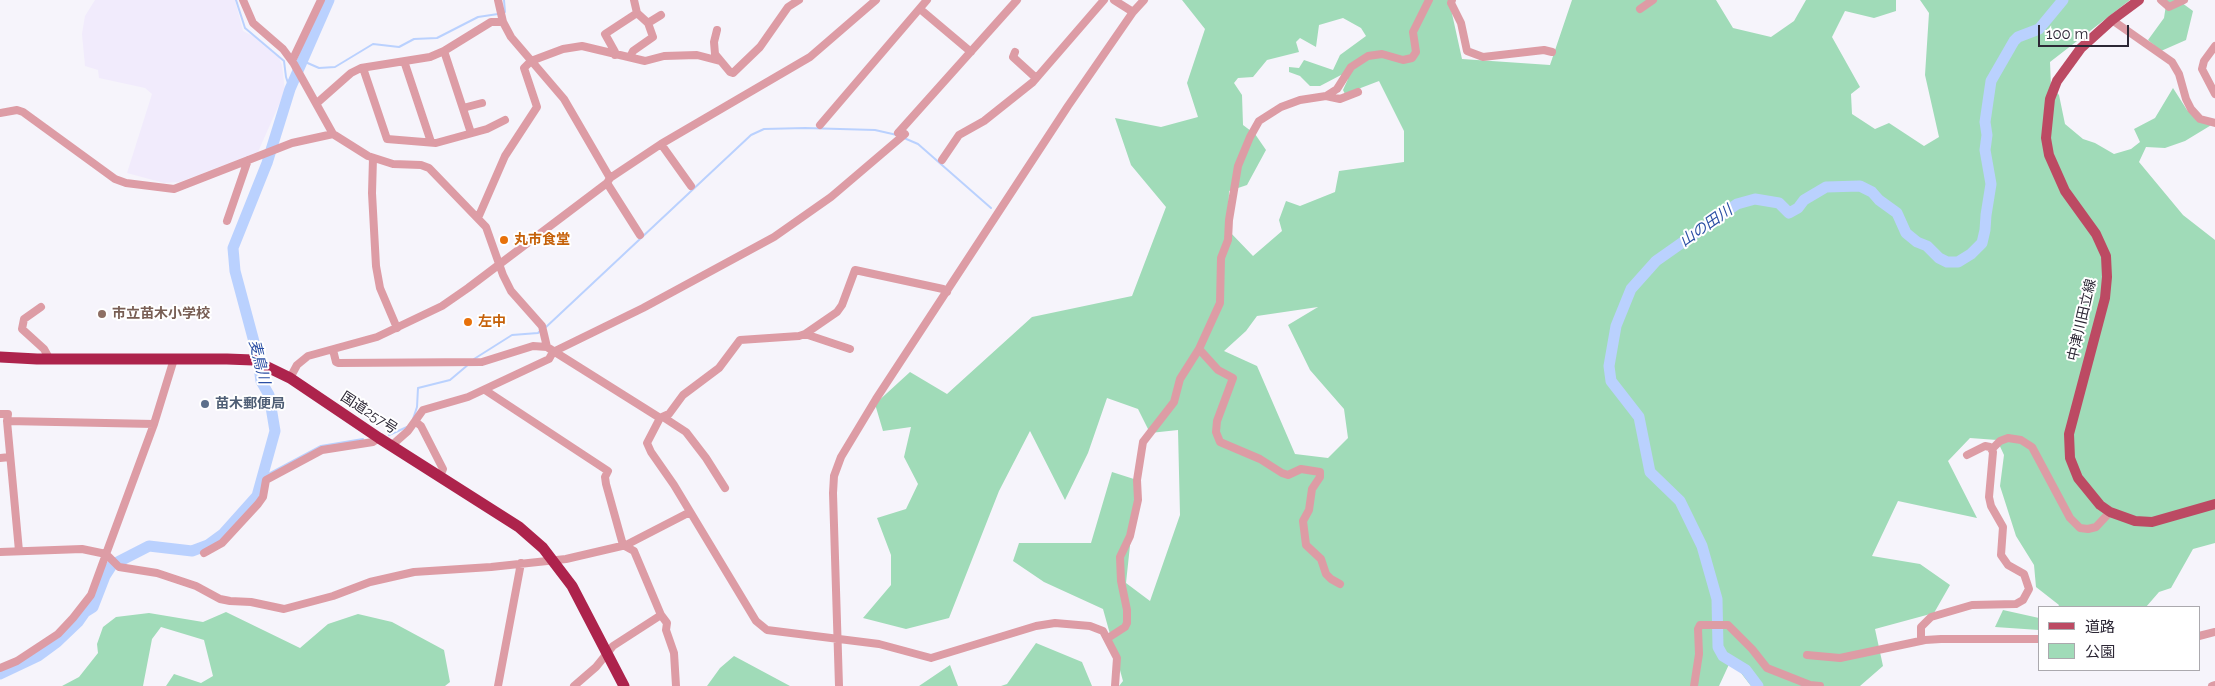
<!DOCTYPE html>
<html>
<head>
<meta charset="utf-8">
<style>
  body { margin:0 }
  #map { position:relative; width:2215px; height:686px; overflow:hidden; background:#f6f4fb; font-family:Raleway,"Noto Sans JP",sans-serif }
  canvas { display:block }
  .legend { position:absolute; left:2038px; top:606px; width:162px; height:65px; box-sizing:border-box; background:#fff; border:1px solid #aba9ae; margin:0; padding:6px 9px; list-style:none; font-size:15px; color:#2c2735 }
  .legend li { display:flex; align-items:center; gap:10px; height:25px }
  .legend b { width:25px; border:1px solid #aba9ae }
  .scale { position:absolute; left:2038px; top:25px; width:91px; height:22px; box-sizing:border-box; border:2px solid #2c2735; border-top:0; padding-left:6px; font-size:15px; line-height:18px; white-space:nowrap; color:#2c2735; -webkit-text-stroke:4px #fff; paint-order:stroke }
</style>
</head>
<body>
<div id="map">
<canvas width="2215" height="686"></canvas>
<ul class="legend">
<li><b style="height:6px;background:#bc4a63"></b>道路</li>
<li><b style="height:14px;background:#a0dbb8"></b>公園</li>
</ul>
<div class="scale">100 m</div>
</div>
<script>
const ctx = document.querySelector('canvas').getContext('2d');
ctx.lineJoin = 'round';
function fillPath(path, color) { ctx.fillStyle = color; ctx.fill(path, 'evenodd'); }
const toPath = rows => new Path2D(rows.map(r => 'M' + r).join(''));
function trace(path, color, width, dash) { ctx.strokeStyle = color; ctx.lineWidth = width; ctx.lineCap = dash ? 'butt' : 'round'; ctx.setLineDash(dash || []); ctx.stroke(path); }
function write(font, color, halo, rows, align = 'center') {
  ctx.font = font + ' Raleway,"Noto Sans JP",sans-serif'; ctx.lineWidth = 4; ctx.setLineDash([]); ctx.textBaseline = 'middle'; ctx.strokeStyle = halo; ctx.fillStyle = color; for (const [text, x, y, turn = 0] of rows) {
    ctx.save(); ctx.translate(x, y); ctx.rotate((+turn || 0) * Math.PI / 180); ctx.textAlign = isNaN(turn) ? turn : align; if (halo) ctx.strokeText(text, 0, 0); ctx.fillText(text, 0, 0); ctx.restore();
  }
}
fillPath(toPath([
  [95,0,235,0,243,31,253,36,279,58,282,65,285,91,258,152,180,182,164,183,127,173,152,94,145,88,99,78,98,70,85,66,82,34,85,16]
]), '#f1ebfc');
fillPath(toPath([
  [1182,0,1449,0,1462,59,1550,65,1572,0,1716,0,1733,28,1771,37,1794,21,1806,0,1896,0,1896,11,1874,18,1845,11,1832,37,1860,87,1851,94,1852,114,1875,129,1889,123,1924,146,1939,137,1925,75,1929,13,1920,0,2130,0,2050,62,2051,86,2059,95,2065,124,2083,139,2095,143,2114,154,2131,149,2140,142,2134,129,2155,118,2173,88,2187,110,2200,122,2213,124,2185,141,2165,148,2146,147,2139,162,2183,215,2215,240,2215,543,2193,549,2171,588,2159,592,2146,607,2058,607,2059,605,2036,587,2034,565,2016,536,2000,486,2004,455,1997,440,1970,438,1948,461,1977,518,1898,501,1872,556,1920,564,1950,585,1934,613,1875,629,1883,666,1860,686,1751,686,1731,660,1719,686,1119,686,1123,681,1103,609,1044,582,1013,561,1019,543,1091,543,1112,472,1137,480,1126,583,1150,601,1180,515,1178,430,1150,433,1138,409,1107,398,1088,453,1065,500,1030,431,999,491,949,618,906,629,863,618,891,585,891,555,877,518,906,509,918,484,904,457,911,427,883,431,875,404,910,372,947,394,1032,317,1132,296,1166,207,1131,165,1115,118,1161,127,1198,117,1187,83,1205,29],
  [1343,18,1361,28,1366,36,1340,55,1333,70,1304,60,1299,68,1289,67,1289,72,1300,76,1310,86,1320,86,1341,75,1348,79,1343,90,1345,94,1379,81,1404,131,1404,162,1339,171,1335,192,1300,206,1286,201,1279,220,1282,231,1253,256,1228,230,1229,191,1247,185,1266,150,1255,134,1243,125,1242,95,1234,83,1238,78,1253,77,1267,60,1299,52,1296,42,1300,38,1316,47,1319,25],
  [1318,307,1288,325,1310,370,1344,409,1348,438,1328,458,1295,454,1257,366,1224,351,1246,331,1257,316],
  [2161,0,2178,0,2193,11,2186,40,2161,51,2148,40,2164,18,2166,5],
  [2003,610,2039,618,2039,630,1995,627],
  [226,612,300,648,328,624,358,614,392,622,444,650,450,682,445,686,166,686,174,674,201,683,213,676,204,640,161,627,152,639,143,686,62,686,79,677,98,653,97,644,103,627,116,617,149,613,203,622],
  [1036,643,1082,662,1092,686,1001,686,1007,684],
  [734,656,790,686,707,686,720,668],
  [950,665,958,686,919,686]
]), '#a0dbb8');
trace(toPath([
  [236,0,245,28,284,61,286,77,290,89],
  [502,13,505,12,504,0],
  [303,61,319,68,335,67,373,44,399,47,414,39,437,38,478,17,498,14],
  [904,138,918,144,991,208],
  [545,328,751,135,764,129,805,128,875,130,897,135],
  [474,359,512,335,538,333,541,330],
  [413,419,417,407,418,388,450,380,469,364],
  [389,435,407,427],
  [261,478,321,446,363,439]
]), '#bad1fe', 2);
trace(toPath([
  [0,674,38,656,57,642,78,622,85,612,93,607,105,576,112,565,149,546,192,551,208,545,223,534,257,496,275,431,269,395,261,381,257,353,235,271,233,248,267,163,290,89,329,0],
  [1758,686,1746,670,1723,656,1718,647,1717,599,1702,546,1680,501,1650,472,1639,417,1611,381,1609,366,1616,326,1631,289,1656,261,1737,204,1755,199,1779,203,1789,213,1798,208,1804,200,1826,187,1860,186,1872,192,1879,200,1897,213,1906,233,1917,242,1927,246,1939,258,1947,262,1958,262,1971,254,1982,243,1985,230,1986,215,1991,184,1985,150,1987,135,1985,122,1991,81,2014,41,2018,37,2039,29,2063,0]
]), '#bad1fe', 11);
trace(toPath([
  [243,0,253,23,283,49,294,64,333,134,368,156,393,164,421,165,429,168,486,227,503,275,511,291,542,326,547,347,660,418],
  [498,0,503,22,511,37,564,99,610,178],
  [634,0,637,13,648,23],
  [1114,0,1133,12],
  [1452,0,1451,3,1461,23,1467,51,1483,57,1544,50,1552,52],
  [2161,0,2169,7,2184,0],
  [920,9,971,52],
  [1640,9,1653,0],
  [2112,20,2172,62,2179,74,2186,99,2191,109,2200,119,2215,123],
  [717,30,714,42,715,54,730,72,733,73,760,47,788,7,799,0],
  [2215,46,2204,61,2202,69,2215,94],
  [444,51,471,133],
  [1015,52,1013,57,1036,78],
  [615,55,615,52,605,34,637,13],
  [630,57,633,51,653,37,648,23,661,15],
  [292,61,321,0],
  [404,61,431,142],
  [363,68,387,139,436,143,487,129,505,120],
  [1326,96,1340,99,1358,92],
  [317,103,351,73,361,68,430,57,444,51,491,22,503,22],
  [463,108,482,103],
  [0,113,17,110,23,112,115,179,126,183,174,189,292,143,333,134],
  [820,125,927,0],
  [898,133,1017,0],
  [661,144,691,186],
  [373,158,372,193,376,266,380,288,397,328],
  [942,160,959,135,984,121,1033,82,1104,0],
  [607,183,640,235],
  [478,218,505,156,537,107,524,68,531,61,563,49,582,46,645,61,664,56,697,55,720,61],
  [227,221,248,160],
  [947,292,943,289,855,270,842,305,837,312,805,334,799,336,740,340,719,368,683,395,669,414,660,418,647,443,651,452,674,485,756,621,767,630,879,644,931,658,1036,626,1055,623,1090,626,1103,631,1117,658,1115,686],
  [41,307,24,319,22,329,44,349,49,358],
  [805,334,850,349],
  [1199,349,1218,370,1233,378,1217,421,1216,432,1220,442,1260,459,1282,473,1288,475,1301,469,1320,472,1320,477,1312,489,1309,510,1303,521,1306,545,1321,559,1326,574,1331,579,1340,584],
  [333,350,336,362,338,363,482,362,533,346,547,347],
  [290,378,297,365,308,356,377,337,442,306,468,288,607,183,610,178,661,144,810,57,876,0],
  [485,390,608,471,605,477,606,484,623,545,634,551,661,615,613,646,596,667,574,686],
  [0,414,8,414,7,421,154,424],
  [663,417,686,432,706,458,725,488],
  [7,421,19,551],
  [416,422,421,426,443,469,440,476],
  [391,446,408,431,423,410,468,397,549,359,553,352,643,308,774,237,831,197,905,134],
  [1992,449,2000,441,2008,438,2021,440,2032,447,2070,518,2080,528,2088,529,2096,527,2110,512],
  [0,458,10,457],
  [0,552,82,549,106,554,154,424,174,359],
  [204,553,222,543,258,504,263,497,266,480,322,450,373,442,379,438],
  [661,615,667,623,666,630,674,653,676,686],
  [2199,636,2215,632],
  [1108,638,1125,627,1127,623,1127,610,1121,581,1120,557,1130,536,1138,500,1137,480,1143,442,1174,402,1180,379,1199,349,1220,303,1221,258,1228,240,1229,220,1238,166,1250,137,1259,121,1281,107,1300,100,1326,96,1337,89,1351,67,1368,56,1382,54,1403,60,1412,58,1416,52,1413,32,1429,0],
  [1921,641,1921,627,1931,617,1972,605,2016,604,2023,600,2029,589,2024,574,2008,565,2001,555,2003,527,1991,506,1989,497,1993,452,1990,447,1985,446,1967,455],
  [1807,655,1840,658,1925,640,1941,639,2039,639],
  [0,668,17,661,58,634,73,618,91,595,106,554,119,567,157,573,196,586,220,599,230,601,251,602,284,609,333,596,370,582,414,572,491,567,566,559,626,545,690,512],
  [498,686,521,563],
  [839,686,833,493,834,476,841,457,876,399,1068,106,1133,12,1144,0],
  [1694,686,1699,654,1698,629,1700,625,1728,625,1752,649,1767,668,1810,685,1820,686],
  [2212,686,2215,685]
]), '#dd9ca5', 8);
trace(toPath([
  [2139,0,2112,20,2081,48,2057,81,2050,99,2046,138,2049,155,2065,191,2096,234,2106,256,2107,277,2105,298,2069,434,2070,458,2078,478,2100,505,2110,512,2135,521,2152,522,2215,504]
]), '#bc4a63', 10);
trace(toPath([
  [0,357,37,359,227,359,253,360,290,378,379,438,519,527,543,548,572,586,624,686]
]), '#ad234c', 11);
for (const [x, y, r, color] of [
  [504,240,5,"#e8710a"],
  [102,314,5,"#8d6e63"],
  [468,322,5,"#e8710a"],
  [205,404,5,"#5c6f8a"]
]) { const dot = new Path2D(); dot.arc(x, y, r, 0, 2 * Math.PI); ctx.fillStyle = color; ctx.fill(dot); trace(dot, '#fff', 2); }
write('bold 14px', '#c56008', '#fff', [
  ["丸市食堂",514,240],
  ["左中",478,322]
], 'left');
write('bold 14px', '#785e54', '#fff', [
  ["市立苗木小学校",112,314]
], 'left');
write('14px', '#2c2735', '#fff', [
  ["中津川田立線",2082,320,-77],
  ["国道257号",369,413,33]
]);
write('bold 14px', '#4e5e75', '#fff', [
  ["苗木郵便局",215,404]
], 'left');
write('italic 15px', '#2b4fa4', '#fff', [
  ["山の田川",1706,226,-35],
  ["麦鳥川",259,362,76]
]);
</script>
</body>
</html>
